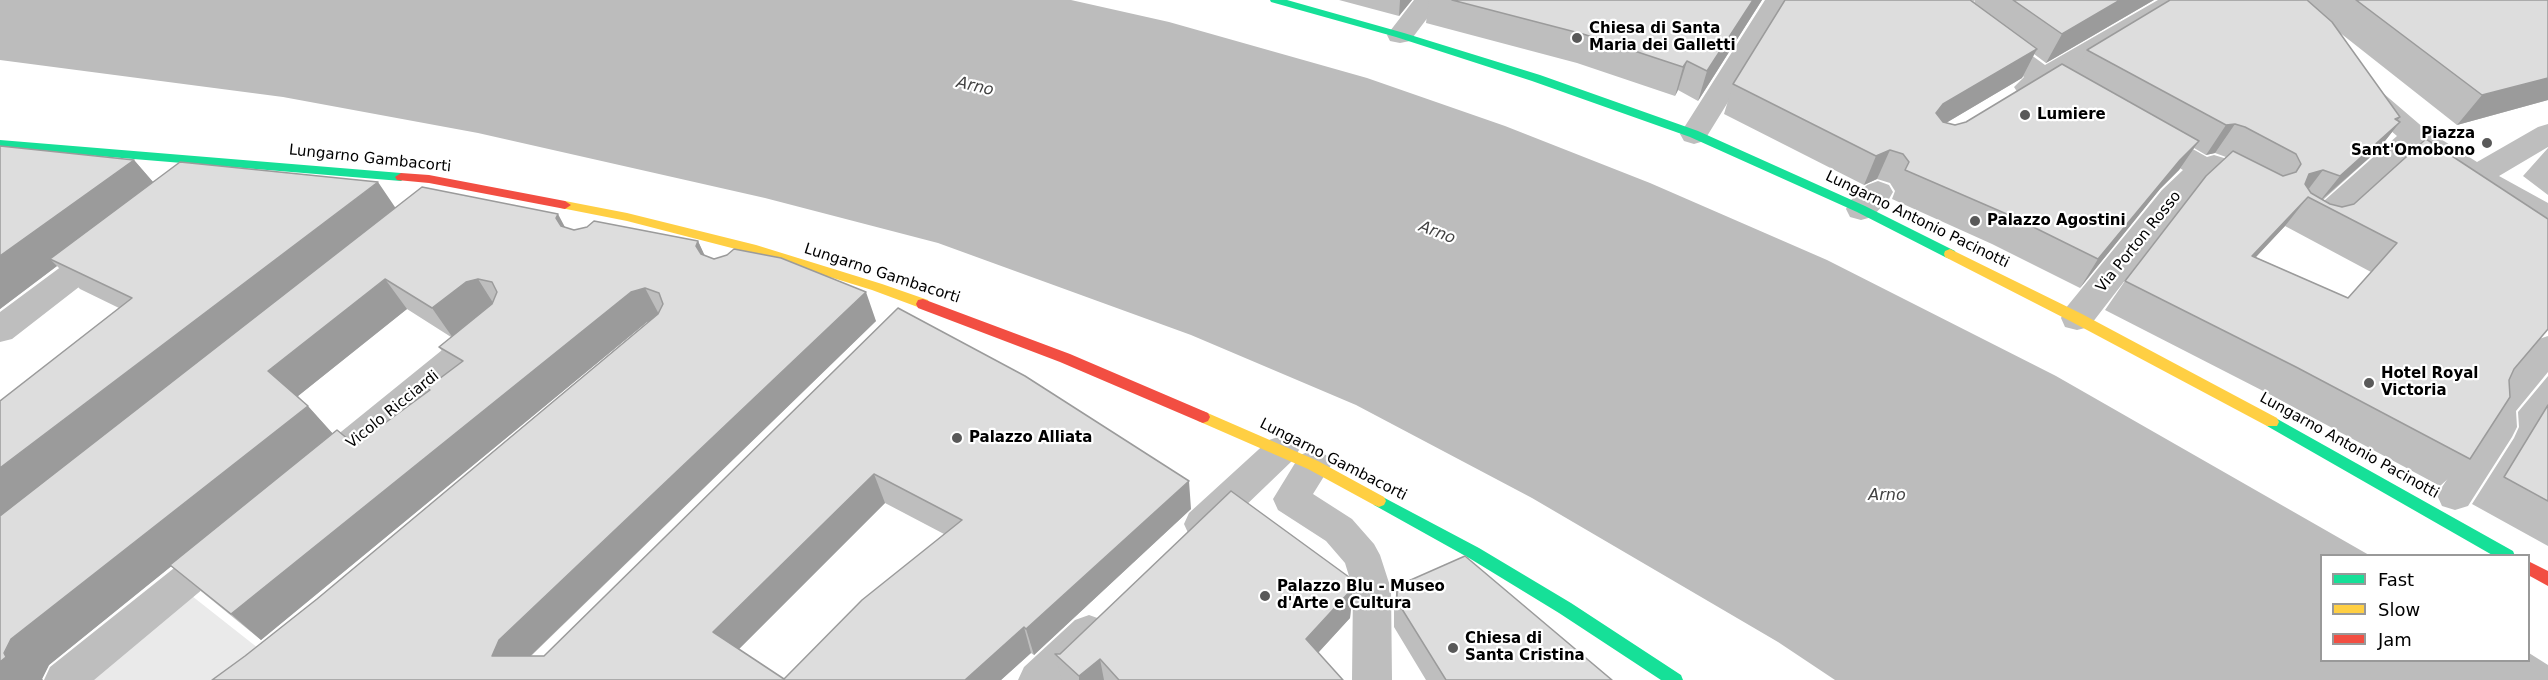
<!DOCTYPE html>
<html>
<head>
<meta charset="utf-8">
<style>
  body { margin:0 }
  #map { position:relative; width:2548px; height:680px; overflow:hidden; background:#fff; font-family:"DejaVu Sans",sans-serif }
  canvas { display:block }
  .legend { position:absolute; left:2320px; top:554px; width:210px; height:108px; box-sizing:border-box; background:#fff; border:2px solid #999; margin:0; padding:8px 10px; list-style:none; font-size:18px; color:#000 }
  .legend li { display:flex; align-items:center; gap:12px; height:30px }
  .legend b { width:30px; border:2px solid #999 }
</style>
</head>
<body>
<div id="map">
<canvas width="2548" height="680"></canvas>
<ul class="legend">
<li><b style="height:8px;background:#16e098"></b>Fast</li>
<li><b style="height:8px;background:#ffcf43"></b>Slow</li>
<li><b style="height:8px;background:#f24e42"></b>Jam</li>
</ul>
</div>
<script>
const ctx = document.querySelector('canvas').getContext('2d');
ctx.lineJoin = 'round';
function fillPath(path, color) { ctx.fillStyle = color; ctx.fill(path, 'evenodd'); }
const toPath = rows => new Path2D(rows.map(r => 'M' + r).join(''));
function trace(path, color, width, dash) { ctx.strokeStyle = color; ctx.lineWidth = width; ctx.lineCap = dash ? 'butt' : 'round'; ctx.setLineDash(dash || []); ctx.stroke(path); }
function write(font, color, halo, rows, align = 'center') {
  ctx.font = font + ' "DejaVu Sans",sans-serif'; ctx.lineWidth = 4.5; ctx.setLineDash([]); ctx.textBaseline = 'middle'; ctx.strokeStyle = halo; ctx.fillStyle = color; for (const [text, x, y, turn = 0] of rows) {
    ctx.save(); ctx.translate(x, y); ctx.rotate((+turn || 0) * Math.PI / 180); ctx.textAlign = isNaN(turn) ? turn : align; if (halo) ctx.strokeText(text, 0, 0); ctx.fillText(text, 0, 0); ctx.restore();
  }
}
fillPath(toPath([
  [192,596,263,652,228,680,89,680]
]), '#eaeaea');
fillPath(toPath([
  [0,0,1071,0,1169,22,1367,78,1505,126,1650,183,1827,260,2056,376,2369,555,2322,556,2322,660,2528,660,2529,653,2548,665,2548,680,1835,680,1778,642,1532,498,1356,405,1191,335,938,243,765,198,478,133,283,97,0,60]
]), '#bcbcbc');
fillPath(toPath([
  [1414,0,1441,0,1410,41,1400,43,1390,41,1387,35,1414,0],
  [1765,0,1791,0,1704,141,1694,144,1684,141,1680,134,1765,0],
  [1948,0,1975,0,1968,9,2045,65,2158,0,2190,0,2186,6,2065,78,2091,92,2095,99,2091,106,2081,108,2071,106,2044,90,2028,96,2018,93,2014,87,2024,77,1944,17,1940,11,1948,0],
  [2366,85,2376,87,2425,129,2477,162,2538,127,2548,124,2548,147,2499,176,2548,203,2548,228,2537,225,2480,192,2417,151,2330,231,2319,234,2292,222,2288,214,2292,206,2303,203,2316,208,2397,136,2356,101,2352,94,2356,87,2366,85],
  [2147,126,2157,129,2207,157,2214,155,2224,158,2231,162,2236,169,2231,176,2221,179,2212,177,2184,204,2089,327,2077,330,2065,327,2061,318,2065,309,2162,190,2183,170,2137,143,2133,136,2137,129,2147,126],
  [1878,181,1889,185,1893,192,1889,199,1872,217,1861,220,1850,217,1846,209,1850,201,1867,185,1878,181],
  [104,240,115,243,120,251,115,259,12,339,0,342,0,312,93,243,104,240],
  [485,321,497,325,501,334,497,343,331,481,318,486,305,481,300,471,305,461,473,325,485,321],
  [2548,336,2548,372,2516,411,2517,427,2512,437,2468,506,2455,510,2442,506,2437,495,2482,425,2481,408,2486,398,2536,340,2548,336],
  [1281,436,1293,440,1299,450,1293,460,1215,535,1202,540,1189,535,1184,524,1189,513,1269,440,1281,436],
  [1313,450,1326,455,1331,465,1313,494,1352,519,1374,544,1380,555,1391,589,1392,680,1352,680,1353,589,1345,563,1326,541,1278,510,1273,499,1300,455,1313,450],
  [221,536,234,541,240,552,234,563,94,680,44,680,50,667,208,541,221,536],
  [1089,615,1103,620,1108,632,1103,644,1066,680,1018,680,1024,667,1075,620,1089,615]
]), '#bebebe');
fillPath(toPath([
  [1270,0,1287,0,1404,33,1540,75,1698,131,1865,206,1955,251,1956,254,1950,259,1945,257,1857,212,1690,137,1532,81,1396,37,1271,2,1270,0],
  [0,140,401,173,407,177,401,181,0,148,0,140],
  [2272,416,2513,551,2515,556,2494,556,2267,426,2265,422,2267,418,2272,416],
  [1379,495,1479,548,1571,603,1681,675,1683,680,1661,680,1559,613,1469,558,1374,505,1372,501,1374,497,1379,495]
]), '#16e098');
fillPath(toPath([
  [565,201,627,213,756,245,882,284,928,300,930,304,923,309,872,290,755,254,627,221,561,208,559,205,565,201],
  [1950,249,2082,314,2277,418,2279,422,2277,426,2267,426,2072,322,1945,257,1944,254,1945,251,1950,249],
  [1203,411,1318,461,1384,497,1386,501,1384,505,1379,507,1374,505,1308,469,1198,421,1196,417,1198,413,1203,411]
]), '#ffcf43');
fillPath(toPath([
  [401,173,429,175,565,201,571,205,565,209,429,183,397,180,395,177,401,173],
  [923,299,1070,354,1208,413,1210,417,1208,421,1203,423,1198,421,1060,362,918,308,916,304,918,300,923,299],
  [2528,561,2548,571,2548,586,2528,575,2528,561]
]), '#f24e42');
fillPath(toPath([
  [1339,0,1412,0,1399,16],
  [1429,0,1762,0,1698,101,1678,90,1675,96,1577,63,1426,23],
  [1975,0,2154,0,2046,63,2034,54,2022,78,1946,123,1955,125,1966,122,2075,72,2087,50,2170,0,2548,0,2548,100,2457,125,2339,32,2400,117,2398,120,2400,122,2377,151,2323,200,2330,204,2342,207,2542,336,2514,369,2470,459,2440,486,2271,395,2105,310,2125,281,2226,157,2215,153,2206,155,2194,148,2179,170,2160,189,2080,288,1992,244,1892,199,1895,191,1890,183,1877,179,1864,185,1724,114,1733,84,1974,3],
  [2285,226,2371,272,2348,298,2255,257],
  [0,146,134,160,153,182,395,207,565,227,574,230,698,241,704,255,876,321,531,656,544,656,898,308,1191,509,1034,655,1031,653,1001,680,212,680,245,656,317,599,649,321,647,322,261,640,202,592,171,566,49,665,42,679,43,680,0,680,119,308,80,289,57,266,0,309],
  [407,309,451,337,439,347,454,368,427,388,429,391,355,445,333,434,298,396],
  [885,503,944,534,784,679,739,649],
  [2548,148,2548,195,2523,176],
  [2548,376,2548,546,2472,504,2514,438,2519,427,2518,412],
  [1397,586,1612,680,1426,680,1394,627,1394,612],
  [1353,588,1350,618,1318,653,1343,680,1062,680,1055,654]
]), '#bebebe');
fillPath(toPath([
  [1400,0,1412,0,1399,16],
  [1753,0,1762,0,1698,101,1707,71],
  [2120,0,2154,0,2046,63,2062,34],
  [2037,49,2022,78,1929,133,1936,113,1943,104],
  [1687,61,1678,90,1675,96,1683,67],
  [2548,78,2548,100,2457,125,2482,95],
  [2400,117,2387,134,2400,122,2377,151,2319,202,2340,176,2395,119],
  [2235,124,2215,153,2206,155,2226,125],
  [2199,141,2179,170,2160,189,2080,288,2098,259,2180,160],
  [1890,150,1877,179,1864,185,1876,156],
  [134,160,160,190,50,259,57,266,0,309,0,256],
  [2323,170,2301,199,2287,203,2309,174],
  [378,182,399,213,0,523,0,468],
  [2308,197,2285,226,2230,285,2252,256],
  [558,214,574,244,556,218],
  [698,241,712,271,696,246],
  [385,279,407,309,293,400,268,371],
  [478,279,497,309,453,338,432,308,466,282],
  [645,288,661,318,647,322,261,640,231,614,631,292],
  [866,292,876,321,521,665,492,656,499,640],
  [308,406,334,435,49,665,42,679,43,680,0,680,0,662,11,639],
  [874,474,885,503,730,658,713,632],
  [1189,481,1191,509,1034,655,1026,629],
  [1353,588,1350,618,1305,667,1306,639],
  [1024,627,1031,653,1001,680,965,680],
  [1100,659,1104,680,1079,680,1079,676]
]), '#9b9b9b');
const building = toPath([
  [1452,0,1753,0,1707,71,1687,61,1683,67,1583,34,1452,0],
  [1785,0,1970,0,2037,49,1943,104,1936,113,1943,122,1955,125,1966,122,2062,64,2199,141,2180,160,2098,259,2009,215,1905,170,1909,162,1903,154,1890,150,1876,156,1733,84,1785,0],
  [2013,0,2120,0,2062,34,2013,0],
  [2170,0,2307,0,2332,22,2400,117,2395,119,2400,122,2340,176,2323,170,2309,174,2305,184,2311,193,2330,204,2342,207,2354,204,2426,139,2548,219,2548,329,2514,369,2509,380,2510,397,2470,459,2296,367,2125,281,2206,176,2233,151,2283,176,2296,172,2301,164,2296,154,2245,127,2235,124,2226,125,2087,50,2170,0],
  [2308,197,2397,243,2348,298,2252,256,2308,197],
  [2356,0,2548,0,2548,78,2482,95,2356,0],
  [0,146,134,160,0,256,0,146],
  [180,162,378,182,0,468,0,401,132,298,50,259,180,162],
  [422,187,558,214,556,218,561,226,574,230,587,227,594,221,698,241,696,246,701,254,714,259,727,255,734,249,781,258,866,292,499,640,492,656,544,656,898,308,1025,376,1189,481,1026,629,1024,627,965,680,212,680,245,656,317,599,658,314,663,304,659,293,645,288,631,292,231,614,170,565,337,430,355,445,430,390,427,388,463,361,439,347,492,304,497,292,492,282,478,279,466,282,432,308,385,279,268,371,308,406,11,639,4,653,6,657,0,662,0,516,422,187],
  [874,474,962,520,862,600,784,679,713,632,874,474],
  [2548,405,2548,501,2504,477,2548,405],
  [1231,491,1353,580,1353,588,1306,639,1343,680,1119,680,1100,659,1079,676,1055,654,1060,654,1231,491],
  [1465,556,1612,680,1446,680,1397,601,1397,586,1465,556]
]);
fillPath(building, '#ddd');
trace(building, '#9b9b9b', 1.5);
for (const [x, y, r, color] of [
  [1577,38,6,"#595959"],
  [2025,115,6,"#595959"],
  [2487,143,6,"#595959"],
  [1975,221,6,"#595959"],
  [2369,383,6,"#595959"],
  [957,438,6,"#595959"],
  [1265,596,6,"#595959"],
  [1453,648,6,"#595959"]
]) { const dot = new Path2D(); dot.arc(x, y, r, 0, 2 * Math.PI); ctx.fillStyle = color; ctx.fill(dot); trace(dot, '#fff', 2); }
write('bold 15px', '#000', '#fff', [
  ["Chiesa di Santa",1589,29],
  ["Maria dei Galletti",1589,46],
  ["Lumiere",2037,115],
  ["Piazza",2475,134,"right"],
  ["Sant'Omobono",2475,151,"right"],
  ["Palazzo Agostini",1987,221],
  ["Hotel Royal",2381,374],
  ["Victoria",2381,391],
  ["Palazzo Alliata",969,438],
  ["Palazzo Blu - Museo",1277,587],
  ["d'Arte e Cultura",1277,604],
  ["Chiesa di",1465,639],
  ["Santa Cristina",1465,656]
], 'left');
write('15px', '#000', '#fff', [
  ["Lungarno Gambacorti",370,159,6],
  ["Lungarno Antonio Pacinotti",1917,220,26],
  ["Via Porton Rosso",2139,242,-51],
  ["Lungarno Gambacorti",882,274,18],
  ["Vicolo Ricciardi",393,410,-39],
  ["Lungarno Antonio Pacinotti",2349,446,29],
  ["Lungarno Gambacorti",1333,460,27]
]);
write('italic 16px', '#414141', '#fff', [
  ["Arno",975,87,13],
  ["Arno",1437,233,21],
  ["Arno",1887,496]
]);
</script>
</body>
</html>
